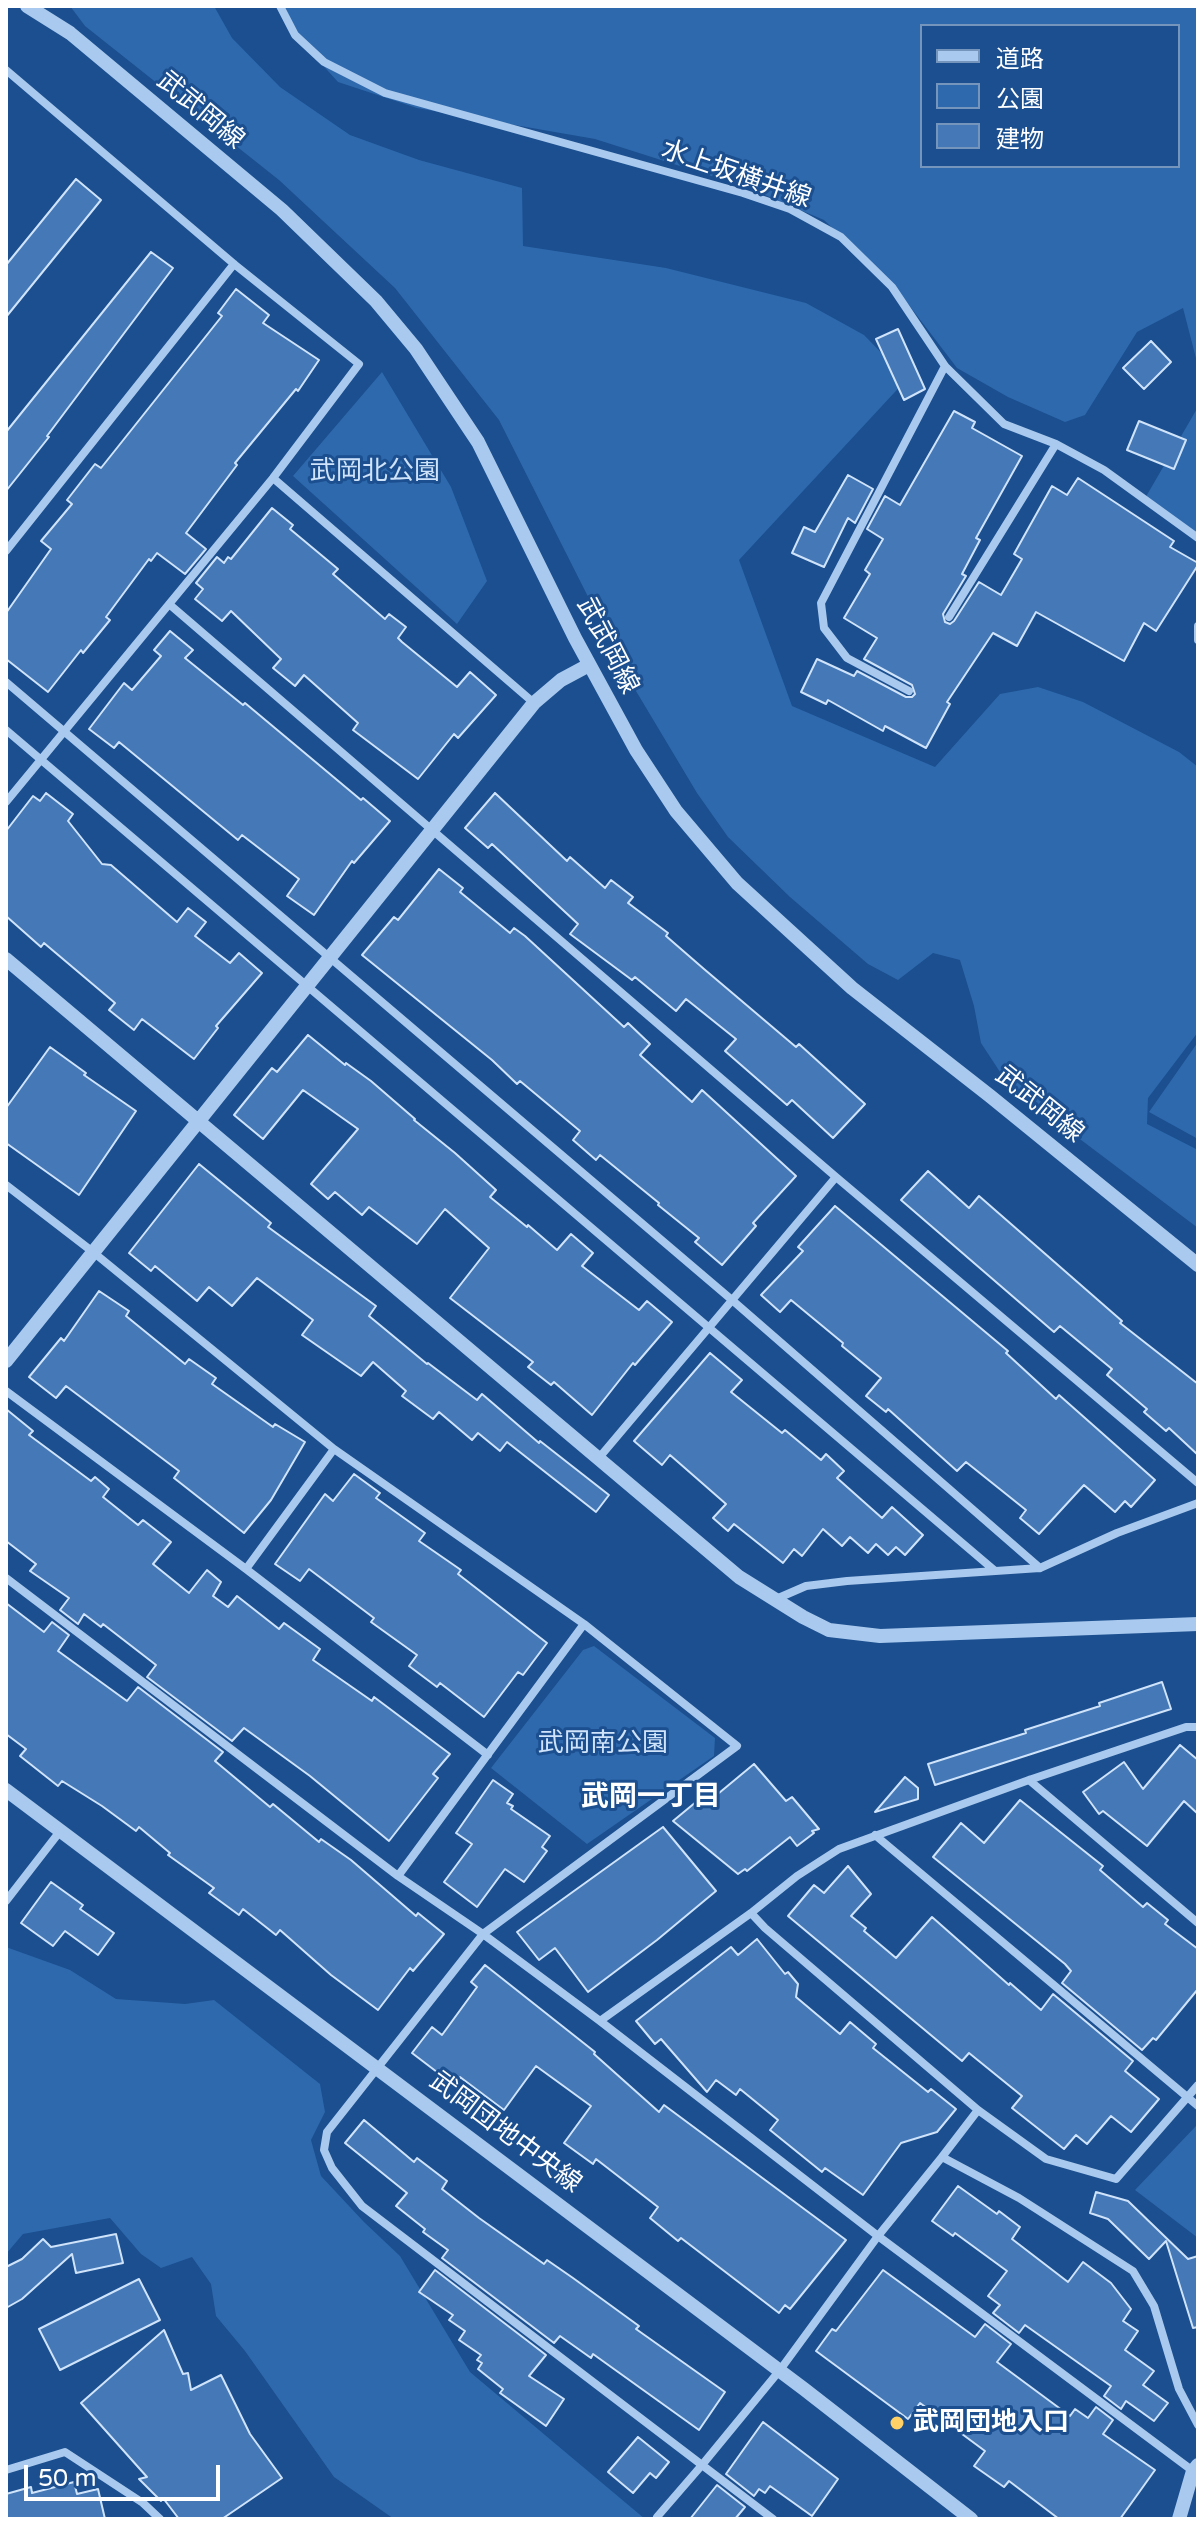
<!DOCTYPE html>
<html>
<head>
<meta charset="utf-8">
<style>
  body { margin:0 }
  #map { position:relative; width:1204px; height:2525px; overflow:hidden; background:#1b4f8f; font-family:"Varela Round","Noto Sans JP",sans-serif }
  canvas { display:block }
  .frame { position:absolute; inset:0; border:8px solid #fff; pointer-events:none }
  .legend { position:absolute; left:920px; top:24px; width:260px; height:144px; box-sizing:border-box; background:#1b4f8f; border:2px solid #7695bc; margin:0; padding:10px 14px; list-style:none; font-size:24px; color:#fff }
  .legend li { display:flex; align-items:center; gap:16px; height:40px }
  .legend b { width:40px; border:2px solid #7695bc }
  .scale { position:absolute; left:24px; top:2465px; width:196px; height:36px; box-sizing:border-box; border:4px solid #fff; border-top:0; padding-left:10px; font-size:24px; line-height:28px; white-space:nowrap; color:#fff; -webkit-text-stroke:6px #1b4f8f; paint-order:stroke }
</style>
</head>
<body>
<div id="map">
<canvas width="1204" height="2525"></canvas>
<div class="frame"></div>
<ul class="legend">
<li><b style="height:10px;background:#a9c9ee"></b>道路</li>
<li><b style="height:22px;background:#2e69ad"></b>公園</li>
<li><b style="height:22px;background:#4478b7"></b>建物</li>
</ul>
<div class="scale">50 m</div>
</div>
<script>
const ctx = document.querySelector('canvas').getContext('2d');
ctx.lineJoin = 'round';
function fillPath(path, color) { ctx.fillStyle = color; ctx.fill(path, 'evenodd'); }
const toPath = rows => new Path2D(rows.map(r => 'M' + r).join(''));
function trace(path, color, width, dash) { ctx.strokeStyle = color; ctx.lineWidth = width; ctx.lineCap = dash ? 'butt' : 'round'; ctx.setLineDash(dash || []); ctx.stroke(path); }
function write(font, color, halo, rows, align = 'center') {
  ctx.font = font + ' "Varela Round","Noto Sans JP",sans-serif'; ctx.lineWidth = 6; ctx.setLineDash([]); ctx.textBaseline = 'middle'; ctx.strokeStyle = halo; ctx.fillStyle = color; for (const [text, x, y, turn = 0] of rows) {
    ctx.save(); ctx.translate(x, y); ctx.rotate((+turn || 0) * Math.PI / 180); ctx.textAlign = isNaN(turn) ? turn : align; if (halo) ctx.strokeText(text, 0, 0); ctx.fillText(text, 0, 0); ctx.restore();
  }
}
fillPath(toPath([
  [70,6,214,6,232,38,280,87,350,135,419,160,522,188,523,246,666,268,806,303,864,335,907,379,739,560,792,706,935,767,1000,694,1038,687,1083,702,1179,752,1198,767,1198,1032,1148,1098,1147,1124,1198,1150,1198,1228,1028,1100,1002,1075,981,1043,974,1006,960,960,933,953,898,980,868,964,790,897,728,837,697,793,633,686,499,420,395,288,279,180,85,26],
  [285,6,1198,6,1198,366,1183,308,1137,332,1085,415,1065,422,1008,397,957,368,899,292,824,220,746,187,595,139,417,108,338,82,298,38],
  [922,26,1178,26,1178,166,922,166],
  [382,372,451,487,487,581,457,624,293,476],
  [1198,407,1198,534,1144,500],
  [1198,1042,1198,1139,1149,1112],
  [594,1646,715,1738,714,1756,587,1844,491,1768,583,1650],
  [6,1947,70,1970,116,1999,185,2004,214,2000,320,2084,325,2112,311,2140,321,2176,364,2222,400,2256,470,2372,645,2519,394,2519,334,2477,245,2351,216,2316,211,2284,192,2257,161,2268,141,2254,110,2218,23,2234,6,2254],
  [1196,2126,1198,2127,1198,2238,1135,2190]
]), '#2e69ad');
const building = toPath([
  [76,179,101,200,6,317,6,265,76,179],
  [151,252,173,268,47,436,49,437,6,491,6,432,151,252],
  [236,289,269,315,263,323,319,360,298,391,296,389,235,463,237,465,186,533,206,549,185,574,157,553,151,561,149,559,106,617,110,620,83,653,81,650,48,692,6,659,6,613,51,549,41,541,72,504,67,500,95,464,101,468,222,316,218,313,236,289],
  [898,329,925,389,904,400,876,339,898,329],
  [1151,341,1171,362,1144,389,1123,368,1151,341],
  [954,411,975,422,972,428,1022,456,976,538,980,540,962,574,966,576,943,614,945,622,950,624,954,621,979,582,1001,595,1022,559,1014,554,1052,486,1067,495,1078,478,1174,541,1170,547,1198,563,1198,565,1156,631,1144,623,1124,661,1036,612,1017,646,993,633,947,702,950,704,926,748,885,726,883,731,828,700,826,704,801,692,817,659,854,676,857,671,906,697,912,697,915,694,912,685,864,659,877,638,844,618,870,574,865,570,883,539,867,529,885,496,900,505,954,411],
  [1139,421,1186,440,1174,469,1127,450,1139,421],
  [848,475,873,489,855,523,848,518,824,567,792,553,804,527,815,532,848,475],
  [272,508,293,525,290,529,338,569,333,574,385,619,389,614,406,627,398,638,402,642,457,687,470,672,496,695,458,738,454,734,418,779,353,730,358,723,304,675,295,686,273,668,281,659,231,611,222,621,195,599,203,589,196,583,217,557,224,563,228,557,231,559,272,508],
  [170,631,193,650,185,658,243,705,245,703,361,800,363,798,390,821,354,863,352,861,314,915,287,896,299,879,242,835,238,840,119,742,114,748,89,729,124,683,132,690,161,656,154,650,170,631],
  [46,793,73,814,68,821,102,864,111,865,177,922,188,908,206,922,195,936,230,963,239,953,262,973,216,1026,218,1028,194,1059,142,1019,134,1030,109,1010,115,1003,44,943,41,947,6,916,6,831,33,796,40,801,46,793],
  [495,793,567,861,570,857,605,888,611,880,633,897,628,903,668,933,666,936,704,969,796,1047,799,1044,865,1104,833,1138,792,1100,787,1105,725,1051,736,1039,686,999,676,1011,635,977,632,980,570,934,578,924,492,844,488,848,465,828,495,793],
  [439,869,463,888,460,892,510,933,514,928,525,936,624,1027,628,1023,650,1044,640,1055,692,1102,702,1090,796,1176,753,1223,756,1226,722,1265,695,1242,699,1238,658,1205,659,1203,600,1155,596,1160,573,1140,580,1131,520,1081,517,1084,492,1060,362,955,394,917,398,920,439,869],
  [308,1035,345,1065,346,1063,371,1081,415,1119,414,1120,455,1153,496,1190,490,1197,527,1227,528,1225,557,1250,571,1234,593,1253,582,1266,639,1310,647,1301,672,1322,635,1365,633,1363,592,1415,554,1382,551,1385,528,1367,533,1362,450,1298,489,1248,445,1209,417,1244,369,1207,362,1215,335,1192,328,1199,311,1184,358,1129,303,1090,263,1139,234,1115,272,1068,277,1072,308,1035],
  [50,1047,86,1073,84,1075,136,1111,79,1195,6,1143,6,1108,50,1047],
  [199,1164,271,1223,268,1227,376,1306,369,1316,427,1364,428,1363,477,1400,482,1394,539,1443,540,1441,609,1495,596,1512,507,1442,500,1451,478,1433,472,1440,439,1412,433,1419,402,1396,406,1391,373,1362,361,1376,302,1335,313,1320,257,1278,232,1306,209,1287,197,1301,155,1266,151,1271,129,1253,199,1164],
  [928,1171,969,1208,979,1196,1122,1321,1120,1323,1198,1384,1198,1455,1169,1428,1166,1431,1144,1412,1147,1409,1107,1375,1112,1369,1060,1326,1054,1332,901,1200,928,1171],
  [835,1206,1008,1351,1006,1353,1056,1399,1059,1395,1155,1480,1131,1507,1125,1501,1115,1512,1084,1485,1039,1534,1020,1518,1026,1510,966,1462,957,1471,888,1409,886,1412,866,1396,881,1378,842,1346,843,1343,791,1300,780,1312,761,1295,803,1251,798,1247,835,1206],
  [99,1291,129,1311,126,1316,185,1364,189,1359,216,1378,212,1384,273,1427,275,1424,305,1442,271,1500,244,1533,174,1478,179,1471,66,1386,56,1398,29,1377,61,1338,64,1341,99,1291],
  [710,1353,742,1380,731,1392,782,1433,785,1430,821,1460,826,1454,844,1471,837,1478,882,1518,892,1507,923,1535,905,1555,896,1547,888,1555,876,1544,868,1553,850,1537,842,1546,823,1529,802,1556,794,1549,783,1563,734,1524,728,1531,713,1518,726,1504,670,1455,662,1465,634,1441,710,1353],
  [6,1409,33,1431,29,1435,91,1481,95,1477,109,1489,103,1497,138,1525,143,1520,171,1542,153,1564,189,1593,207,1570,221,1582,213,1596,228,1607,237,1596,279,1629,284,1623,320,1649,313,1660,372,1701,374,1697,450,1754,433,1774,438,1778,389,1841,310,1776,244,1728,232,1741,147,1677,156,1665,103,1624,101,1627,84,1614,78,1624,60,1610,69,1598,30,1571,36,1564,6,1541,6,1409],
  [354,1474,380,1493,376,1498,425,1533,419,1541,461,1570,458,1574,547,1643,523,1675,518,1672,484,1717,440,1683,437,1687,409,1666,417,1655,371,1622,374,1618,309,1569,300,1581,275,1564,325,1494,333,1501,354,1474],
  [6,1603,44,1632,52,1622,69,1635,58,1651,127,1701,138,1687,223,1752,215,1761,270,1807,273,1804,319,1842,321,1839,351,1860,416,1916,418,1913,444,1934,413,1971,410,1968,378,2010,331,1975,280,1930,276,1935,243,1909,239,1915,209,1893,214,1888,168,1855,170,1853,139,1827,136,1831,102,1806,62,1781,58,1786,20,1756,26,1749,6,1734,6,1603],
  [1162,1682,1171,1709,935,1785,928,1764,1026,1733,1025,1730,1100,1706,1099,1703,1162,1682],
  [1180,1745,1198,1760,1198,1814,1184,1801,1147,1846,1103,1811,1099,1814,1083,1792,1124,1762,1143,1789,1180,1745],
  [754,1764,786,1801,792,1797,819,1829,812,1831,814,1833,797,1846,790,1837,747,1871,745,1869,738,1874,673,1821,708,1792,713,1798,754,1764],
  [905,1777,918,1788,918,1799,875,1812,905,1777],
  [493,1780,513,1794,507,1803,513,1806,511,1809,550,1836,542,1847,547,1851,524,1882,505,1869,477,1907,444,1882,472,1844,456,1833,493,1780],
  [1020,1800,1103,1866,1100,1870,1143,1907,1147,1903,1168,1920,1165,1924,1198,1949,1198,1989,1156,2040,1153,2038,1142,2050,1062,1983,1071,1971,1065,1964,933,1857,961,1823,984,1843,1020,1800],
  [663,1827,716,1891,657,1940,588,1992,555,1948,539,1960,517,1932,663,1827],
  [848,1866,871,1894,851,1916,866,1928,864,1931,896,1958,932,1917,1009,1985,1010,1983,1041,2010,1053,1994,1133,2061,1125,2071,1159,2099,1131,2132,1111,2116,1087,2144,1076,2135,1064,2149,1012,2108,1022,2096,969,2053,962,2061,788,1916,814,1885,824,1893,848,1866],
  [51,1882,83,1905,80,1909,114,1933,98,1955,65,1931,53,1946,21,1923,51,1882],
  [757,1939,785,1974,788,1972,798,1984,796,1997,840,2034,850,2022,876,2044,873,2048,928,2092,931,2089,956,2109,937,2132,901,2143,863,2195,825,2168,822,2172,770,2130,778,2120,740,2089,736,2095,716,2080,707,2092,661,2039,655,2044,636,2021,731,1947,738,1955,757,1939],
  [485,1965,595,2052,594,2054,659,2112,664,2105,846,2240,790,2309,785,2305,779,2313,681,2238,678,2241,650,2218,658,2207,596,2159,593,2164,564,2143,591,2106,536,2066,504,2110,460,2077,454,2085,412,2053,432,2027,442,2035,477,1987,471,1982,485,1965],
  [364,2120,414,2162,417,2158,447,2181,442,2189,479,2218,544,2264,547,2260,573,2278,639,2326,636,2329,725,2392,699,2430,593,2354,591,2358,560,2336,554,2343,442,2258,448,2250,423,2232,425,2229,396,2206,407,2193,345,2143,364,2120],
  [958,2186,997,2214,999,2211,1020,2227,1012,2239,1068,2282,1083,2262,1111,2283,1131,2309,1123,2321,1138,2331,1125,2350,1154,2371,1143,2385,1168,2403,1154,2421,1126,2401,1121,2409,1104,2396,1111,2386,1025,2325,1019,2333,993,2313,1000,2305,988,2296,1007,2271,955,2233,953,2236,932,2221,958,2186],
  [1096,2192,1128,2201,1188,2259,1198,2256,1198,2327,1193,2328,1166,2241,1149,2259,1108,2219,1090,2213,1096,2192],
  [116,2234,123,2263,76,2273,72,2254,22,2299,6,2308,6,2267,22,2259,43,2239,51,2247,116,2234],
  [435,2270,546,2355,529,2376,564,2399,546,2426,500,2393,503,2389,478,2369,482,2363,477,2360,481,2355,459,2340,465,2331,449,2320,453,2315,419,2292,435,2270],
  [883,2270,975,2337,985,2324,1011,2344,997,2362,1070,2416,1075,2409,1088,2418,1096,2407,1113,2420,1103,2434,1155,2470,1120,2519,1059,2519,1009,2481,1004,2487,974,2466,985,2451,920,2403,908,2419,816,2351,832,2329,836,2331,883,2270],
  [139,2279,160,2320,60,2370,39,2329,139,2279],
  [164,2330,183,2374,188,2373,191,2390,221,2375,250,2434,282,2478,222,2519,179,2519,163,2498,161,2501,139,2479,147,2477,81,2403,164,2330],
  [763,2422,838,2479,812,2516,770,2486,765,2493,759,2489,754,2496,726,2474,763,2422],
  [638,2437,669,2462,656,2478,650,2473,633,2493,608,2472,638,2437],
  [74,2482,77,2494,98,2489,105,2519,6,2519,6,2494,31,2487,32,2493,74,2482],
  [717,2485,745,2507,735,2519,690,2519,717,2485]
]);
fillPath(building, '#4478b7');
trace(building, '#cfe3fa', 2);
trace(toPath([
  [280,6,295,35,324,62,385,93,743,193,790,209,841,237,892,287,945,366,1004,424,1056,444,1104,470,1198,538],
  [6,70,234,264,359,364,273,478,6,802],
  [273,478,534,703],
  [6,551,234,264],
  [169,604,836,1177,1198,1483],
  [949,617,1056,444],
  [1198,626,1198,640],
  [6,682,732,1300,1040,1568],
  [909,691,847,658,824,628,821,603,945,366],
  [6,730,994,1570],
  [6,1185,93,1252,334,1449,584,1624,737,1746,483,1934,327,2132,324,2150,332,2168,362,2206,702,2465,657,2517,659,2519],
  [6,1391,246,1569,488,1755],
  [598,1459,836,1177],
  [246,1569,334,1449],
  [6,1578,398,1876,483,1934,600,2021,751,1913],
  [776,1599,806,1586,847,1581,1040,1568,1117,1533,1198,1503],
  [1198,1727,1186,1727,1029,1780,839,1849,797,1876,751,1913,765,1928,978,2110,1046,2159,1116,2179,1198,2085],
  [1029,1780,1198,1923],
  [875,1835,1198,2106],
  [398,1876,584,1624],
  [6,1901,61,1830],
  [600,2021,878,2236,1193,2471],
  [978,2110,942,2157,1019,2198,1133,2271,1154,2306,1179,2389,1198,2425],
  [6,2470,65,2452,143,2503,160,2519],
  [773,2519,702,2465,780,2370,878,2236,942,2157]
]), '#a9c9ee', 8);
trace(toPath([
  [27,6,70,33,282,210,376,301,416,349,478,442,575,638,636,750,676,811,737,883,852,988,990,1096,1198,1265],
  [6,959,739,1577,803,1617,829,1630,880,1636,1198,1624],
  [6,1361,534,703,561,680,589,665],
  [6,1790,804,2389,971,2519],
  [1179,2519,1193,2471,1198,2465]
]), '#a9c9ee', 14);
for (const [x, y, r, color] of [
  [897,2423,8,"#ffd166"]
]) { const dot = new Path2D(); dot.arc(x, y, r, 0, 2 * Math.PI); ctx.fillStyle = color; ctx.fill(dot); trace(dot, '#1b4f8f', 3); }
write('26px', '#fff', '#1b4f8f', [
  ["武武岡線",200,111,40],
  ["水上坂横井線",736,175,19],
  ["武武岡線",607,646,63],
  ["武武岡線",1039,1105,39],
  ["武岡団地中央線",505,2133,37]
]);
write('26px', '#cfe3fa', '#1b4f8f', [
  ["武岡北公園",375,472],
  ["武岡南公園",603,1744]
]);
write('bold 26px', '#fff', '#1b4f8f', [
  ["武岡団地入口",913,2423]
], 'left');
write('bold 28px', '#fff', '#1b4f8f', [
  ["武岡一丁目",651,1798]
]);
</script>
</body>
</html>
